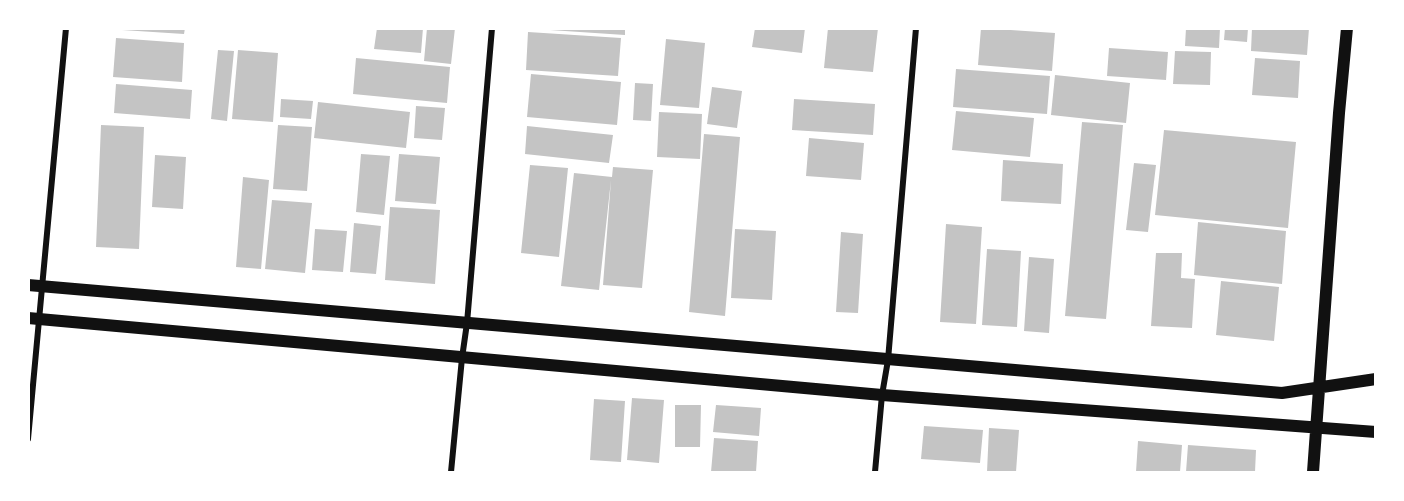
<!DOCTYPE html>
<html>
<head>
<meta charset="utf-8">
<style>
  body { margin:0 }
  #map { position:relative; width:1404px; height:501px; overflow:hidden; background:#fff; font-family:Barlow,sans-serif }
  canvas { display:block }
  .frame { position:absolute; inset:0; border:30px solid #fff; pointer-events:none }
</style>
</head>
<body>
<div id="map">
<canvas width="1404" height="501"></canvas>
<div class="frame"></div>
</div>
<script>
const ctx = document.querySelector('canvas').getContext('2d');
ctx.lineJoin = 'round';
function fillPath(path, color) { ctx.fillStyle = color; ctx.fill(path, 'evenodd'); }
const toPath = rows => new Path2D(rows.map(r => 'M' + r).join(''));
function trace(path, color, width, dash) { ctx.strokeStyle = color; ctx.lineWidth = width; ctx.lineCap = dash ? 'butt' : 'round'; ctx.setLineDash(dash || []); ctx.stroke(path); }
fillPath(toPath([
  [122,28,185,28,184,34,122,30],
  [377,28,423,28,421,53,374,49],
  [427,28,455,28,451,64,424,61],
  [550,28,625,28,625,35,550,30],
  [755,28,805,28,802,53,752,47],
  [828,28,878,28,873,72,824,68],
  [981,28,1055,33,1052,71,978,65],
  [1186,28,1220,28,1219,48,1185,46],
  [1225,28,1248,28,1247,42,1224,40],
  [1252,28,1309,28,1307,55,1251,51],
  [528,32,621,38,618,76,526,70],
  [116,38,184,43,182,82,113,77],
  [666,39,705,43,699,108,660,105],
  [1109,48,1168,52,1166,80,1107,76],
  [218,50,234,51,227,121,211,119],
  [238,50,278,53,273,122,232,119],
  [1175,51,1211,52,1210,85,1173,84],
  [356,58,450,67,447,103,353,94],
  [1255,58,1300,61,1298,98,1252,95],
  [956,69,1050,76,1047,114,953,107],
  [531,74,621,82,617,125,527,117],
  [1055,75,1130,83,1126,123,1051,115],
  [635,83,653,84,651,121,633,120],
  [116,84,192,90,190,119,114,113],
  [712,87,742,91,737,128,707,124],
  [281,99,313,101,311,119,280,117],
  [794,99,875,104,873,135,792,130],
  [318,102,410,112,406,148,314,138],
  [416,106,445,108,442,140,414,138],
  [956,111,1034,118,1030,157,952,150],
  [659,112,702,114,700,159,657,157],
  [1082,122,1123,125,1106,319,1065,316],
  [101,125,144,127,139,249,96,247],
  [278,125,312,127,307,191,273,189],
  [527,126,613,135,609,163,525,154],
  [1164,130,1296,142,1288,228,1155,215],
  [704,134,740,137,725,316,689,312],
  [809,138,864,143,861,180,806,176],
  [361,154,390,156,384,215,356,212],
  [399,154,440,157,436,204,395,201],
  [155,155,186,157,183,209,152,207],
  [1003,160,1063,164,1061,204,1001,201],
  [1134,163,1156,165,1148,232,1126,230],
  [530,165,568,168,559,257,521,253],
  [613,167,653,170,642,288,603,285,611,180,599,290,561,286,574,173,612,177],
  [243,177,269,180,261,269,236,267],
  [272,200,312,203,305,273,265,269],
  [390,207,440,210,435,284,385,280],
  [1198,222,1286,231,1282,284,1194,275],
  [354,223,381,226,376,274,350,272],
  [946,224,982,227,976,324,940,322],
  [315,229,347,231,343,272,312,270],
  [735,229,776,231,772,300,731,298],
  [841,232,863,234,858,313,836,312],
  [987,249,1021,251,1017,327,982,325],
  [1156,253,1182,253,1181,278,1195,279,1192,328,1151,326],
  [1029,257,1054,259,1049,333,1024,331],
  [1221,281,1279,287,1274,341,1216,335],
  [632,398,664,400,659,463,627,460],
  [594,399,625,401,621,462,590,460],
  [675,405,701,405,700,447,675,447],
  [716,405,761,408,759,436,713,432],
  [924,426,983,430,980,463,921,459],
  [989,428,1019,430,1016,472,987,472],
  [714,438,758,441,756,472,711,472],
  [1138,441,1182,445,1180,472,1136,472],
  [1188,445,1256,450,1255,472,1186,472]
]), '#c4c4c4');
trace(toPath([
  [28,439,66,28],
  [451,472,462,358,467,323,492,28],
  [875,472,882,395,888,360,916,28]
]), '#111', 6);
trace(toPath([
  [28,285,1282,393,1376,379],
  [28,318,882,395,1376,432],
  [1313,472,1339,113,1347,28]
]), '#111', 12);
</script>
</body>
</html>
